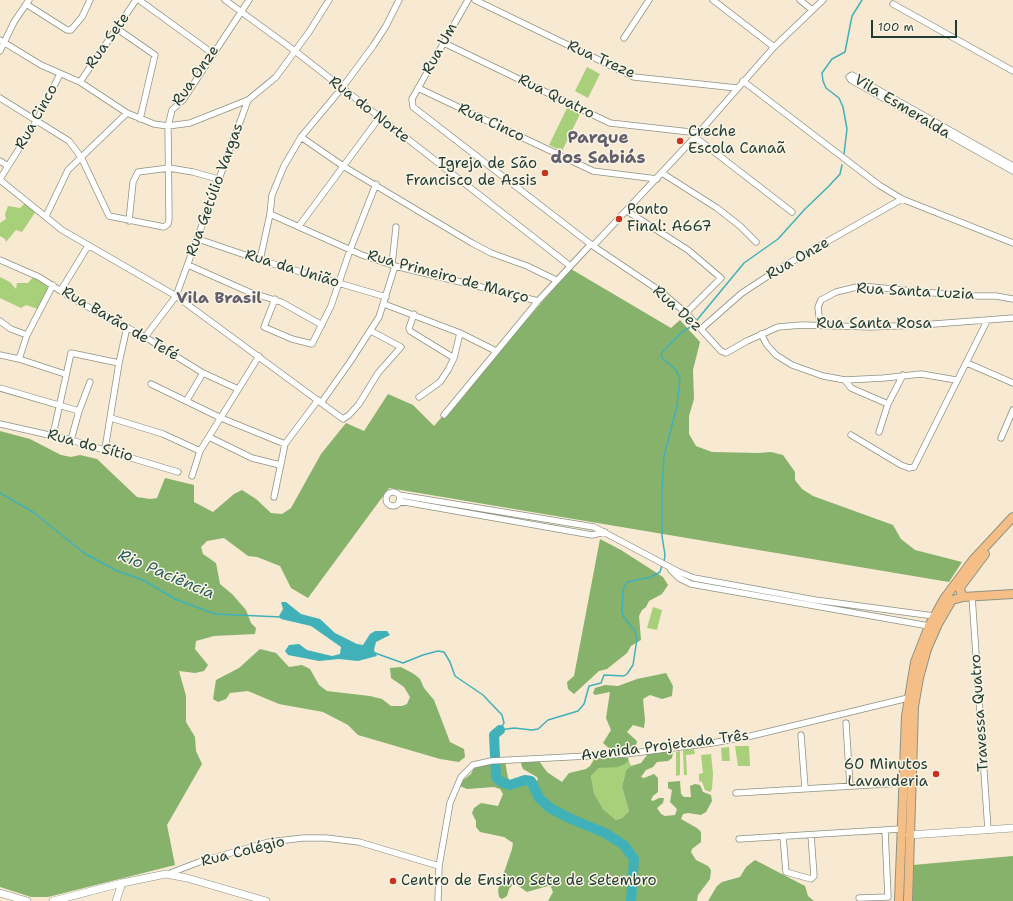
<!DOCTYPE html>
<html>
<head>
<meta charset="utf-8">
<style>
  body { margin:0 }
  #map { position:relative; width:1013px; height:901px; overflow:hidden; background:#f8e9d2; font-family:"Shantell Sans",sans-serif }
  canvas { display:block }
  .scale { position:absolute; left:871px; top:20px; width:86px; height:18px; box-sizing:border-box; border:2px solid #1f3d34; border-top:0; padding-left:5px; font-size:12px; line-height:14px; white-space:nowrap; color:#1f3d34; -webkit-text-stroke:3px #fcf5e5; paint-order:stroke }
</style>
</head>
<body>
<div id="map">
<canvas width="1013" height="901"></canvas>
<div class="scale">100 m</div>
</div>
<script>
const ctx = document.querySelector('canvas').getContext('2d');
ctx.lineJoin = 'round';
function fillPath(path, color) { ctx.fillStyle = color; ctx.fill(path, 'evenodd'); }
const toPath = rows => new Path2D(rows.map(r => 'M' + r).join(''));
function trace(path, color, width, dash) { ctx.strokeStyle = color; ctx.lineWidth = width; ctx.lineCap = dash ? 'butt' : 'round'; ctx.setLineDash(dash || []); ctx.stroke(path); }
function write(font, color, halo, rows, align = 'center') {
  ctx.font = font + ' "Shantell Sans",sans-serif'; ctx.lineWidth = 3; ctx.setLineDash([]); ctx.textBaseline = 'middle'; ctx.strokeStyle = halo; ctx.fillStyle = color; for (const [text, x, y, turn = 0] of rows) {
    ctx.save(); ctx.translate(x, y); ctx.rotate((+turn || 0) * Math.PI / 180); ctx.textAlign = isNaN(turn) ? turn : align; if (halo) ctx.strokeText(text, 0, 0); ctx.fillText(text, 0, 0); ctx.restore();
  }
}
fillPath(toPath([
  [587,67,600,74,588,98,575,91],
  [568,106,581,112,562,151,549,145],
  [26,202,36,211,22,232,16,230,6,242,5,239,0,236,0,223,6,219,5,214,8,206,20,208],
  [35,275,50,285,38,309,26,305,21,308,0,298,0,277,10,282,16,289,17,283,28,283],
  [653,607,662,610,657,630,647,628],
  [735,746,749,746,750,766,738,766],
  [729,747,730,761,722,761,721,748],
  [694,749,695,754,686,755,687,775,684,775,683,750],
  [680,751,680,775,676,776,676,752],
  [711,754,713,773,712,789,710,792,705,790,702,782,699,781,699,774,703,773,701,755],
  [629,761,631,766,626,770,622,787,629,811,622,818,616,820,603,809,594,793,591,776,599,768,625,764]
]), '#a8d07b');
fillPath(toPath([
  [571,269,671,328,680,320,700,342,693,370,694,399,689,416,689,434,696,446,712,452,757,453,771,452,783,455,795,472,795,480,802,489,813,496,893,525,901,539,915,550,962,562,949,582,389,488,308,598,291,588,280,566,257,557,248,556,224,538,207,541,201,547,203,554,216,563,220,584,232,594,246,610,251,623,256,628,255,634,214,636,196,641,195,649,208,665,204,671,195,673,179,671,186,696,186,722,195,737,196,751,202,764,167,825,175,865,48,897,31,897,0,887,0,431,30,439,61,455,71,457,80,455,97,459,137,497,150,499,157,498,165,478,194,485,194,502,213,512,234,494,242,490,256,499,271,513,282,514,291,508,321,454,346,423,364,431,388,394,413,405,434,426],
  [600,539,621,550,663,577,668,585,662,594,649,601,646,607,642,610,639,616,641,640,631,646,627,653,607,669,599,671,574,694,568,689,567,682,574,676],
  [260,649,276,653,289,667,302,665,310,669,319,685,327,691,370,696,382,699,391,706,402,706,407,704,410,697,404,687,391,678,390,668,401,667,414,674,420,679,424,688,434,700,450,742,464,749,465,757,459,762,440,759,358,735,348,725,323,712,279,704,248,691,230,693,226,699,218,702,213,699,216,680,239,668],
  [666,673,673,686,672,696,662,699,650,695,643,699,645,720,644,728,633,725,627,732,637,741,636,746,629,755,623,753,619,748,610,749,603,743,611,730,606,718,610,692,595,695,593,693,595,688,605,685,618,686,637,679],
  [650,751,673,751,672,758,668,761,657,762,653,767,646,770,641,777,644,778,654,774,658,778,658,792,653,796,651,800,653,801,659,798,664,798,663,803,657,808,661,814,665,816,675,815,677,809,670,802,672,790,668,788,668,782,680,781,681,794,684,797,691,797,690,786,695,784,700,785,703,792,711,795,712,801,706,812,701,815,688,813,683,814,681,819,697,828,701,832,701,842,692,849,691,852,696,860,708,866,711,870,710,879,698,895,697,901,548,901,553,892,551,887,548,886,527,892,514,883,509,889,507,896,502,899,499,897,498,890,512,849,513,843,504,837,480,832,476,827,476,821,472,813,474,808,481,803,498,806,503,794,500,789,494,787,467,789,460,786,462,781,471,774,474,768,477,765,505,761,508,778,511,782,532,782,538,780,537,777,523,769,521,764,523,760,539,761,547,772,562,782,569,773,586,769,590,766,598,753,628,758,629,761,625,764,618,767,599,768,591,776,594,793,603,809,616,820,622,818,629,811,622,787,626,770,631,766,641,763],
  [1013,856,1013,901,912,901,913,865],
  [755,860,805,886,808,896,814,901,708,901,717,886,722,882,740,877,746,867]
]), '#86b26b');
fillPath(toPath([
  [281,602,286,602,301,614,320,619,335,633,357,644,363,645,370,634,375,631,387,631,390,635,376,642,374,650,377,656,358,661,339,659,319,661,288,655,285,651,289,645,299,644,307,650,332,656,340,654,341,647,311,626,281,619,279,616,283,609]
]), '#40b1b9');
trace(toPath([
  [844,154,847,129,843,107,839,98,826,88,823,81,822,73,832,59,845,52,852,16,862,0],
  [0,493,33,512,84,553,117,571,143,580,175,599,215,614,281,617],
  [664,562,665,555,662,536,662,489,664,456,677,406,680,379,676,370,661,357,662,352,682,332,692,326,744,263,778,239,805,209,828,187,840,174,842,165],
  [375,653,403,663,423,655,438,651,444,652,450,662,455,676,483,695,502,715,504,723,500,730],
  [500,730,514,728,532,730,538,729,548,720,578,711,584,704,589,686,601,683,604,675,624,676,627,674,633,665,637,639,635,631,623,616,622,611,623,590,627,582,651,577,660,572,662,565]
]), '#40b1b9', 1.5);
trace(toPath([
  [500,730,494,735,496,777,501,782,510,785,525,780,531,781,539,798,550,808,569,818,605,833,624,845,634,859,631,901]
]), '#40b1b9', 10);
const minor = toPath([
  [139,0,212,53],
  [225,0,295,51,569,265],
  [468,0,412,99,413,107,593,246,660,291,686,313,721,351,726,353,747,341,778,327,802,325,871,327,921,325,1013,318],
  [475,0,634,77,737,88],
  [713,0,774,47],
  [800,0,812,10],
  [26,4,67,30,71,30,82,17,90,0],
  [893,4,1013,71],
  [116,28,155,55,140,119],
  [624,38,649,0],
  [0,40,41,65,80,82,127,113,154,124,168,126,190,123,248,100],
  [444,43,610,123,699,133],
  [0,51,14,22,29,0],
  [743,81,879,185,902,199,1013,243],
  [80,82,136,0],
  [418,88,593,171,657,179],
  [0,98,69,141,81,157,109,216,164,227,168,224,169,219,168,126,172,110,183,100,249,0],
  [301,137,343,166,472,243,491,253,527,266,556,280],
  [695,137,792,212],
  [0,161,8,166],
  [1013,166,852,75,849,77,851,80,1013,171],
  [662,173,717,208,740,226,756,242],
  [0,179,37,120,60,74],
  [0,180,62,230,176,296,343,419,349,415,359,404,378,373,401,347,371,331],
  [627,211,688,250,721,278,686,313],
  [270,214,362,255,395,266,538,301],
  [46,216,68,170,127,113],
  [129,221,133,182,138,172,169,168,193,172,218,179],
  [299,226,379,118],
  [198,239,260,260,386,297],
  [593,246,695,137,774,47,823,0],
  [0,260,39,277,75,300,145,337,203,373,238,389],
  [260,260,270,214,272,195,284,166,301,137,342,88,373,46,386,26,399,0],
  [188,265,249,292,281,302,322,325],
  [392,265,396,227],
  [61,290,88,246],
  [275,299,264,327,292,339,312,344,331,306,350,250,376,184],
  [384,304,460,333,496,351],
  [414,314,409,328,410,331,454,358],
  [0,321,11,329,27,335],
  [820,325,818,307,821,300,836,292,861,286,966,296,996,296,1013,299],
  [701,329,742,293,777,270,902,199],
  [761,334,767,345,776,355,792,365,823,376,845,380,884,378,921,374,956,380],
  [145,337,176,296,248,100,276,77,309,32,329,0],
  [0,355,19,359,65,374],
  [19,359,27,335,53,285],
  [967,363,1013,383],
  [845,380,851,388,888,404],
  [151,384,221,418,285,444],
  [0,388,79,411],
  [419,397,440,382,448,370,454,358,460,333],
  [187,400,203,373],
  [321,403,350,362,379,317,395,266],
  [444,415,538,301,591,244],
  [111,418,163,434,200,451],
  [0,424,71,440,178,472],
  [879,432,888,404,903,375],
  [53,435,71,353,119,363],
  [851,435,901,465,909,468,914,467,987,321],
  [209,437,252,458,280,465],
  [1001,438,1013,410],
  [71,440,79,411,90,382],
  [105,449,119,363,127,327],
  [192,476,200,451,259,356],
  '386 499a7 7 0 1 1 14 0a7 7 0 1 1-14 0Z',
  [399,495,594,527,679,572,694,578,815,600,934,616],
  [274,497,285,444,318,400],
  [399,501,592,535,605,532],
  [671,570,679,578,691,584,929,626],
  [972,596,988,830],
  [846,723,850,786],
  [801,735,805,788],
  [736,793,903,783],
  [783,836,786,872,811,879,814,876,811,835],
  [739,839,901,829],
  [168,874,199,862,269,842,303,838,326,838,359,842,439,866],
  [859,898,888,897,885,830],
  [438,901,439,866,450,803,461,777,473,765,491,761,626,754,712,743,751,736,908,698]
]);
const tertiary = toPath([
  [909,835,1013,828],
  [0,893,27,901],
  [53,901,122,883,166,874,187,878,266,901],
  [116,901,122,883]
]);
const primary = toPath([
  [963,597,960,590,961,586,985,554],
  [899,901,906,716,915,662,929,626,944,599,973,560,1013,517],
  [908,901,914,707,919,678,927,649,938,624,952,600,963,597,1013,594]
]);
trace(minor, '#8c9383', 7);
trace(tertiary, '#8c9383', 8);
trace(primary, '#8c9383', 10);
trace(minor, '#fff', 5.5);
trace(tertiary, '#fff', 7);
trace(primary, '#f6be87', 8);
for (const [x, y, r, color] of [
  [680,141,4,"#c8321e"],
  [545,173,4,"#c8321e"],
  [619,219,4,"#c8321e"],
  [936,774,4,"#c8321e"],
  [393,881,4,"#c8321e"]
]) { const dot = new Path2D(); dot.arc(x, y, r, 0, 2 * Math.PI); ctx.fillStyle = color; ctx.fill(dot); trace(dot, '#fcf5e5', 1.5); }
write('15px', '#1f3d34', '#fcf5e5', [
  ["Rua Sete",108,41,-55],
  ["Rua Um",440,49,-61],
  ["Rua Treze",601,60,24],
  ["Rua Onze",196,76,-55],
  ["Rua Quatro",556,97,26],
  ["Vila Esmeralda",902,107,31],
  ["Rua do Norte",369,110,38],
  ["Rua Cinco",37,117,-61],
  ["Rua Cinco",491,123,25],
  ["Rua Getúlio Vargas",215,190,-70],
  ["Rua Onze",798,259,-30],
  ["Rua da União",292,269,17],
  ["Rua Primeiro de Março",448,277,15],
  ["Rua Santa Luzia",915,292,3],
  ["Rua Dez",677,309,42],
  ["Rua Barão de Tefé",120,324,30],
  ["Rua Santa Rosa",874,324],
  ["Rua do Sítio",90,446,15],
  ["Travessa Quatro",980,713,-94],
  ["Avenida Projetada Três",665,746,-7],
  ["Rua Colégio",243,852,-14]
]);
write('15px', '#1f3d34', '#fcf5e5', [
  ["Creche",688,132],
  ["Escola Canaã",688,149],
  ["Igreja de São",537,164,"right"],
  ["Francisco de Assis",537,181,"right"],
  ["Ponto",627,210],
  ["Final: A667",627,227],
  ["60 Minutos",928,765,"right"],
  ["Lavanderia",928,782,"right"],
  ["Centro de Ensino Sete de Setembro",401,881]
], 'left');
write('bold 16px', '#615f6e', '#fcf5e5', [
  ["Vila Brasil",219,299]
]);
write('italic 16px', '#29605c', '#fcf5e5', [
  ["Rio Paciência",166,575,23]
]);
write('bold 17px', '#615f6e', '#fcf5e5', [
  ["Parque",598,139],
  ["dos Sabiás",598,159]
]);
</script>
</body>
</html>
